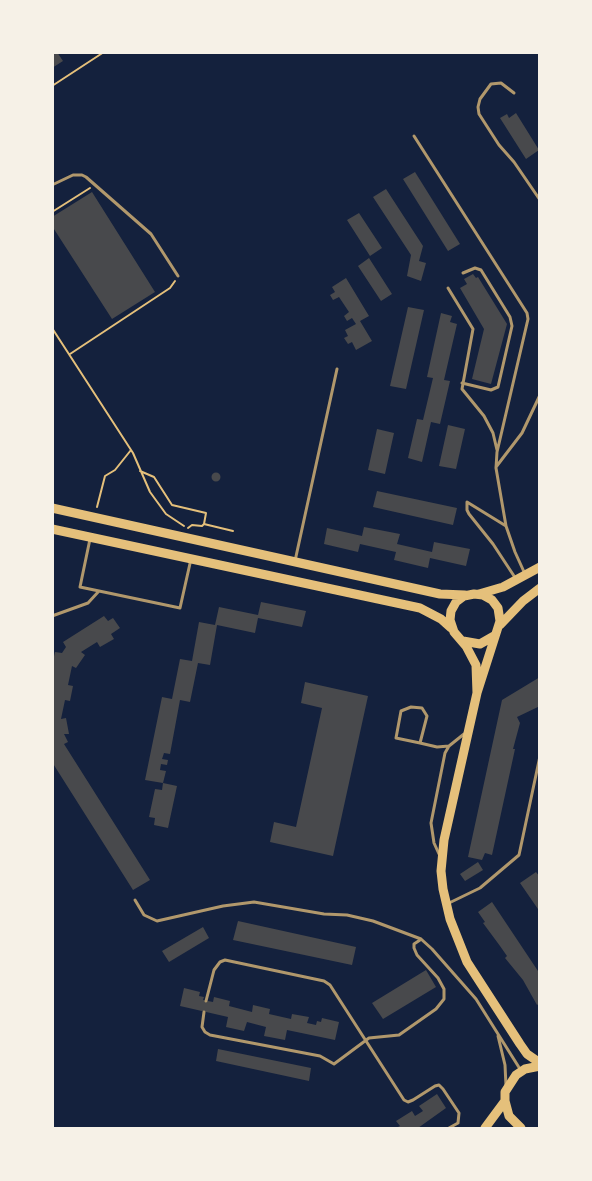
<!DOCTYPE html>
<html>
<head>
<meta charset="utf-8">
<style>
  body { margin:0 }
  #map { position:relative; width:592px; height:1181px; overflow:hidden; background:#14213d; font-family:"Fira Sans Condensed",sans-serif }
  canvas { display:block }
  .frame { position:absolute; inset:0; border:54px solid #f6f1e7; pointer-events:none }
</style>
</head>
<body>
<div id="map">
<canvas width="592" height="1181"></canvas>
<div class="frame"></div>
</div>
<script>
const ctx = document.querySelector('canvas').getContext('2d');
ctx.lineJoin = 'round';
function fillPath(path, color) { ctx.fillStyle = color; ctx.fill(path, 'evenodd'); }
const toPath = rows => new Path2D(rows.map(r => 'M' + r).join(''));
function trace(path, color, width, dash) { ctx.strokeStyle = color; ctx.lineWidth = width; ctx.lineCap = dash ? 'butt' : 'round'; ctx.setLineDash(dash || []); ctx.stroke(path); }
fillPath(toPath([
  [52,52,57,52,63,61,52,68],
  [516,113,539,150,526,159,500,118,507,114,509,118],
  [415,172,460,244,448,251,403,179],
  [386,189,423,246,419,261,426,263,421,281,407,276,411,255,373,197],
  [92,192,155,292,112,319,52,226,52,217],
  [359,213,382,248,370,256,347,220],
  [369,258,392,294,381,301,358,266],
  [473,274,476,278,478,277,507,324,491,384,472,379,484,329,460,288,467,284,464,279],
  [346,278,369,316,360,321,372,341,356,350,352,342,348,344,344,338,348,336,345,330,356,324,352,318,347,321,344,316,349,312,339,297,333,300,330,295,335,292,332,287],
  [408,307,424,310,406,389,390,386],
  [441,313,452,316,450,322,457,324,444,380,450,381,440,424,431,422,422,462,408,458,417,419,423,420,433,378,427,377],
  [448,425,465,429,456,469,439,466],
  [377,429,394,433,385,474,368,470],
  '211.5 477a4.5 4.5 0 1 1 9 0a4.5 4.5 0 1 1-9 0Z',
  [377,491,457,508,453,525,373,507],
  [364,527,400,534,397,544,432,552,434,542,470,549,466,566,430,558,428,568,394,560,396,552,360,544,358,552,324,544,327,528,362,536],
  [261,602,306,611,302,627,258,618,255,633,217,625,210,665,198,663,190,702,180,700,170,754,164,753,162,759,168,760,167,765,161,764,160,770,166,771,163,783,145,780,162,697,172,699,180,659,192,661,199,622,215,625,219,607,258,615],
  [104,616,108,621,113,618,120,628,111,634,114,639,100,647,97,642,81,652,85,655,76,668,72,666,68,685,73,686,70,701,65,700,61,719,66,718,69,734,64,734,68,742,64,744,150,880,133,890,52,762,52,665,55,652,62,653,66,647,63,642],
  [540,677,540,706,517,717,520,723,513,749,515,749,492,855,485,853,482,860,468,857,502,700],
  [305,682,368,696,333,856,270,842,274,822,296,827,322,708,301,703],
  [163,783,177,786,168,828,154,825,155,818,149,817,155,789,162,790],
  [478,862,483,870,465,881,460,874],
  [536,872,540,877,540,912,520,883],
  [492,902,540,974,540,1003,537,1005,523,980,505,958,507,956,500,946,483,923,485,922,478,912],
  [238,921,356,947,352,965,233,940],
  [203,927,209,938,169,962,162,951],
  [426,970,436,987,383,1019,372,1003],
  [184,988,200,992,199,996,204,997,203,1000,213,1002,214,997,230,1001,229,1006,252,1012,253,1005,270,1009,269,1014,291,1019,292,1014,309,1017,307,1023,316,1025,317,1021,321,1022,322,1018,339,1022,335,1040,287,1030,285,1040,264,1036,266,1027,247,1022,244,1031,226,1027,228,1017,180,1006],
  [218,1049,311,1068,309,1081,216,1061],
  [437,1094,446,1108,418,1128,396,1128,400,1126,396,1121,412,1111,415,1116,423,1111,419,1106]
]), '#48494c');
trace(toPath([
  [52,86,104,52],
  [52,212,90,188],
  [52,328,133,453,150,492,166,514,184,526],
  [70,354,170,288,175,281],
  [140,471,154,477,172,505,206,513,204,524,233,531],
  [97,507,105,476,115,470,131,450],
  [188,528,192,525,202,526,204,524]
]), '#e5c07b', 2);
trace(toPath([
  [514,93,501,83,491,84,480,99,478,107,479,114,499,145,514,162,540,200],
  [414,136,527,313,528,319,497,452,496,468,506,526,515,552,525,574],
  [52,185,73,175,82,175,86,177,151,234,178,276],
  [448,288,473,329,462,389,484,416,493,433,497,450],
  [462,383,491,390,498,387,512,326,510,317,481,270,475,268,463,273],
  [496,467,522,433,540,395],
  [506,526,467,502,467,510,469,514,493,544,516,579],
  [90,539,80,587,180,608,191,559],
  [295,561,337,369],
  [52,616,88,603,99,591],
  [420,743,427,716,422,708,411,707,401,711,396,738,420,743,437,747,449,746],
  [439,854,434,843,431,823,445,753,449,746,464,734],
  [135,900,144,915,157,921,223,906,254,902,324,914,347,915,373,921,421,939,432,949,476,999,520,1069],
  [447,904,480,888,519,855,540,756],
  [206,1001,214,970,220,962,225,960,324,981,330,985,404,1100,408,1102,413,1100,435,1086,439,1085,443,1089,459,1113,458,1123,449,1128],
  [204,1012,202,1027,205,1032,210,1035,320,1056,334,1064,369,1038,399,1035,436,1009,444,999,444,989,438,978,417,955,414,948,414,944,420,940],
  [498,1036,505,1065,506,1086]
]), '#b1986c', 3);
trace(toPath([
  [52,508,440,594,465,595],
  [52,529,420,608,441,619,451,628],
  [479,594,503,587,540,567],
  [500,625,523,601,540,588],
  [463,641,480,644,494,636],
  [477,693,476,665,466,646,454,632,450,620,451,611,456,602,464,596,474,594,483,595,492,600,498,608,500,621,477,693,444,840,441,871,443,889,450,919,467,962,520,1044,527,1054,540,1063],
  [485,1128,505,1101],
  [521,1128,509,1116,505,1101,505,1092,516,1075,525,1069,540,1066]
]), '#e5c07b', 9);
</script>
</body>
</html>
